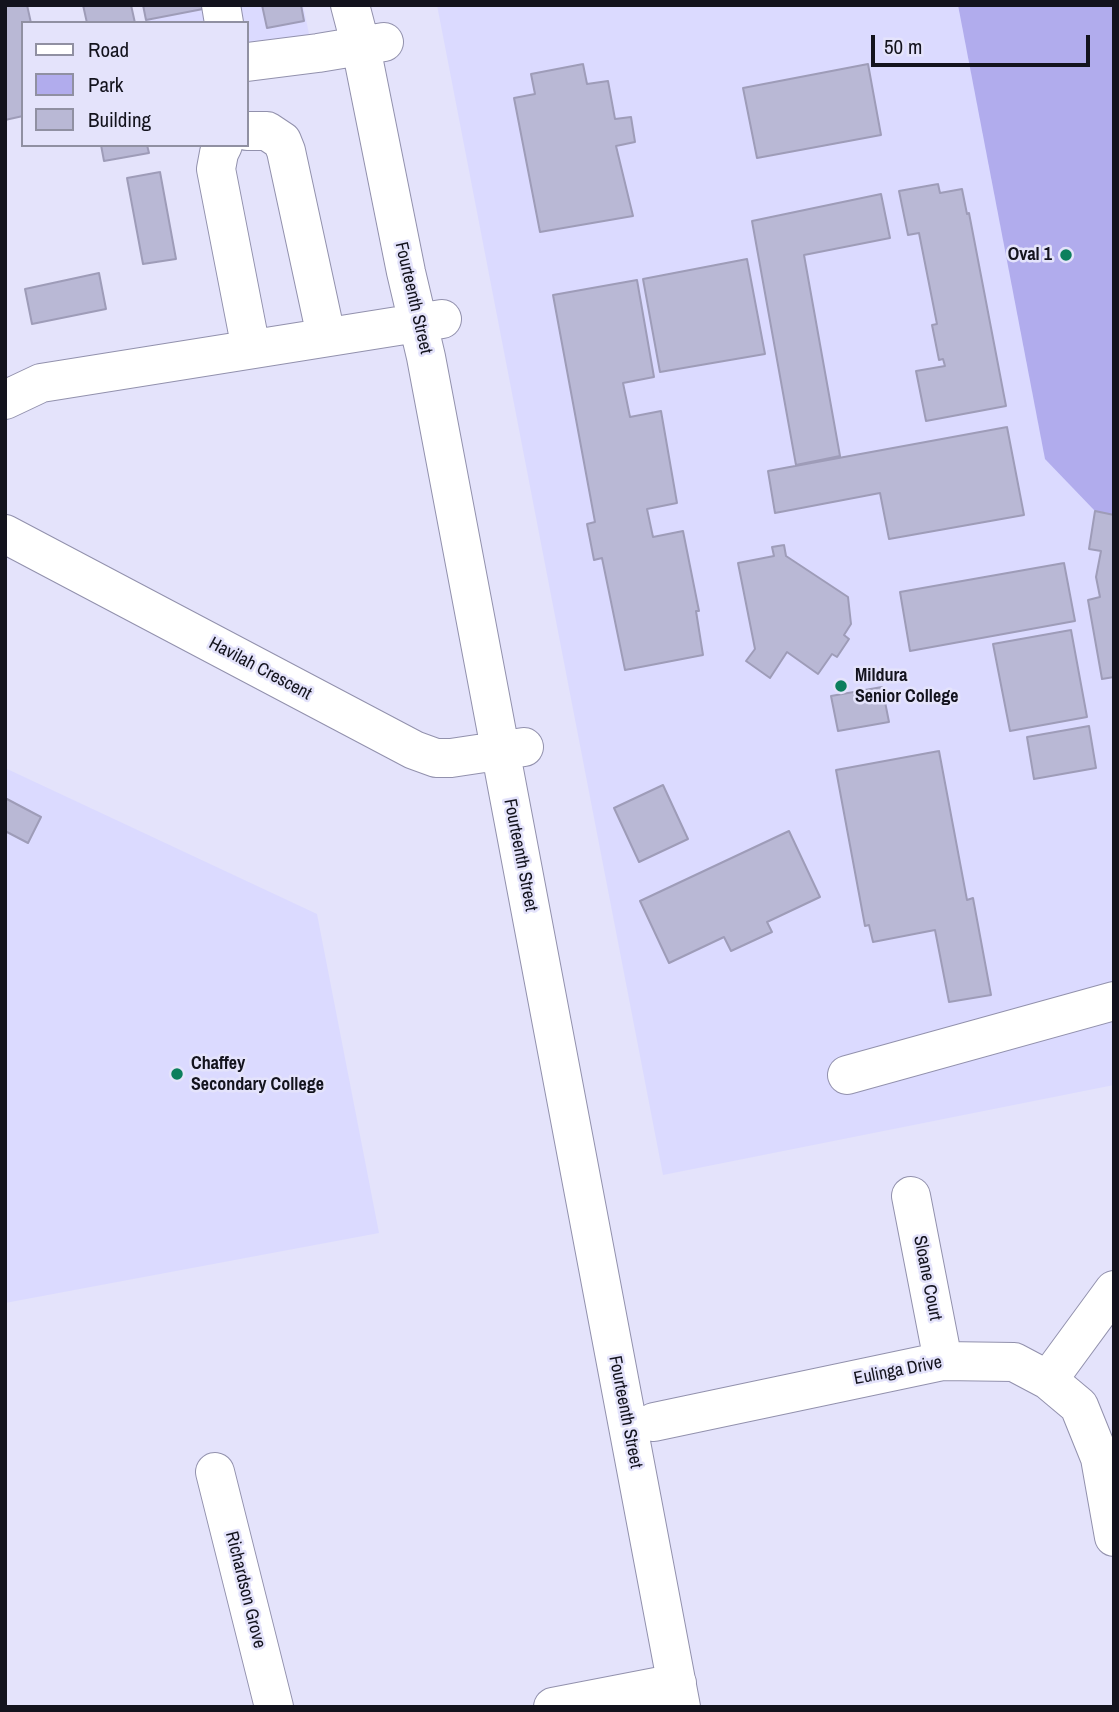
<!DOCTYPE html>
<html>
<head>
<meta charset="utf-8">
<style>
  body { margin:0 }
  #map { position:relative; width:1119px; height:1712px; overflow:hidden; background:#e4e3fb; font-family:"Archivo Narrow",sans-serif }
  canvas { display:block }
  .frame { position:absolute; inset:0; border:7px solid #13131d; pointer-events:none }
  .legend { position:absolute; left:21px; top:21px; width:228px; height:126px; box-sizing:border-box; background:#e4e3fb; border:2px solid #9090a2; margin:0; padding:9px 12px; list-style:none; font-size:21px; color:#13131d }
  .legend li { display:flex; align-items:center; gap:14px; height:35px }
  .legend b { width:35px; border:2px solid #9090a2 }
  .scale { position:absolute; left:871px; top:35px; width:219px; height:32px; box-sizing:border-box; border:4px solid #13131d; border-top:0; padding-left:9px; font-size:21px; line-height:24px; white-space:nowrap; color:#13131d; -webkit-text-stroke:5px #e4e3fb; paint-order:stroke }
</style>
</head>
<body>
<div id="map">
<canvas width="1119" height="1712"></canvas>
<div class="frame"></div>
<ul class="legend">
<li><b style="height:9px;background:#fff"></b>Road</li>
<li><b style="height:19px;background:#b1aced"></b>Park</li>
<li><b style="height:19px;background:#b9b8d5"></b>Building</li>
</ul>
<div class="scale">50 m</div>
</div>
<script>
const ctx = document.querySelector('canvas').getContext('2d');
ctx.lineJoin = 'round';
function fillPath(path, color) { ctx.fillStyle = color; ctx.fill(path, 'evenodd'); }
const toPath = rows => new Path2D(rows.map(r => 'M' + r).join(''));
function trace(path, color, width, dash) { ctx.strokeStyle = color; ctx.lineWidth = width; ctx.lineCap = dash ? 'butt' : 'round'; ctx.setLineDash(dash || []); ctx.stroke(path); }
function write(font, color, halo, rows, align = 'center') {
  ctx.font = font + ' "Archivo Narrow",sans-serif'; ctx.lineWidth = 5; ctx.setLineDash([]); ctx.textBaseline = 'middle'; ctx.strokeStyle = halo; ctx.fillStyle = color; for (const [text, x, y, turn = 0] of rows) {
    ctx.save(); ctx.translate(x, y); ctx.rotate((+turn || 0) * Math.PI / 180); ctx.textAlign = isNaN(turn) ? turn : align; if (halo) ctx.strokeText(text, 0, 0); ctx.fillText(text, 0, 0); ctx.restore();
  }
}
fillPath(toPath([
  [143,5,303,5,315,63,247,76,247,23,146,23],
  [437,5,1114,5,1114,1085,663,1175],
  [5,768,317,914,379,1233,5,1303]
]), '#dbdaff');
fillPath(toPath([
  [958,5,1114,5,1114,515,1095,511,1045,459]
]), '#b1aced');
const building = toPath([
  [5,5,27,5,31,23,23,23,23,116,5,120,5,5],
  [83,5,131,5,135,23,87,23,83,5],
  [143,5,203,5,203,9,146,20,143,5],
  [262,5,301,5,304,21,267,28,262,5],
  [583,64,587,84,608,81,615,119,631,117,635,142,616,146,633,216,540,232,514,98,535,94,531,74,583,64],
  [868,64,881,135,757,158,743,88,868,64],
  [101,145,147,145,149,153,104,161,101,145],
  [160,172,176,259,143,264,127,178,160,172],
  [938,184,940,193,962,189,967,214,969,213,1006,406,926,421,916,371,945,366,943,359,939,360,932,325,937,324,919,233,908,235,899,191,938,184],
  [881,194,890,238,804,255,840,456,796,465,752,221,881,194],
  [747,259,765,354,660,372,643,279,747,259],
  [99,273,106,309,32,324,25,289,99,273],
  [637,280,654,377,623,383,630,417,661,411,677,503,647,509,653,537,683,531,699,611,696,611,703,655,625,670,602,558,594,560,587,524,595,522,553,295,637,280],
  [1007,427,1024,515,889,539,880,493,775,513,768,471,1007,427],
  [1095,511,1114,515,1114,677,1102,679,1088,600,1100,597,1096,577,1101,551,1089,549,1095,511],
  [784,545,786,556,848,597,851,624,844,635,849,639,837,657,832,654,818,674,787,652,770,678,746,661,755,649,738,563,774,556,772,547,784,545],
  [1064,563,1075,621,910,651,900,592,1064,563],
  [1071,630,1087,717,1010,731,993,644,1071,630],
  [882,687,889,722,838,731,831,696,882,687],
  [1089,726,1096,768,1034,779,1027,737,1089,726],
  [939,751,967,900,973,898,991,995,949,1002,935,930,873,942,869,925,865,926,836,770,939,751],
  [663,785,688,839,639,862,614,808,663,785],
  [5,798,41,817,28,843,5,831,5,798],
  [789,831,820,897,767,922,772,932,731,951,724,937,669,963,640,901,789,831]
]);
fillPath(building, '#b9b8d5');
trace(building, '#9e9cb8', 2);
const minor = toPath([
  [221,5,224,23],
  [350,5,361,47,406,272,426,357,681,1707],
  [247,62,318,53,384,42],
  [247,131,267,131,282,141,286,151,326,336],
  [223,145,219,153,216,169,251,349],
  [5,400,41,383,442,319],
  [5,534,414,750,436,758,451,758,524,747],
  [847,1075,1114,1001],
  [911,1196,943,1361],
  [1048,1380,1114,1290],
  [654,1422,943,1361,1014,1362,1048,1380,1079,1406,1100,1458,1114,1537],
  [215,1472,274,1707],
  [553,1707,677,1683]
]);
trace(minor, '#9291ad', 40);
trace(minor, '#fff', 38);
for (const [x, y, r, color] of [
  [1066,255,7,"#0c7f5d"],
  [841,686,7,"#0c7f5d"],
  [177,1074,7,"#0c7f5d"]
]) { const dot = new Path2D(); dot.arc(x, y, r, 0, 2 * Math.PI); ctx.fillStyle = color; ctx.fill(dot); trace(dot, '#e4e3fb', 2.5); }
write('bold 18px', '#13131d', '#e4e3fb', [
  ["Oval 1",1052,255,"right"],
  ["Mildura",855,676],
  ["Senior College",855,697],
  ["Chaffey",191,1064],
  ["Secondary College",191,1085]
], 'left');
write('18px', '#13131d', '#e4e3fb', [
  ["Fourteenth Street",413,298,77],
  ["Havilah Crescent",260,669,28],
  ["Fourteenth Street",520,855,79],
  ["Sloane Court",927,1278,79],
  ["Eulinga Drive",898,1371,-11],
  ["Fourteenth Street",625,1412,79],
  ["Richardson Grove",245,1590,76]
]);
</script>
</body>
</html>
